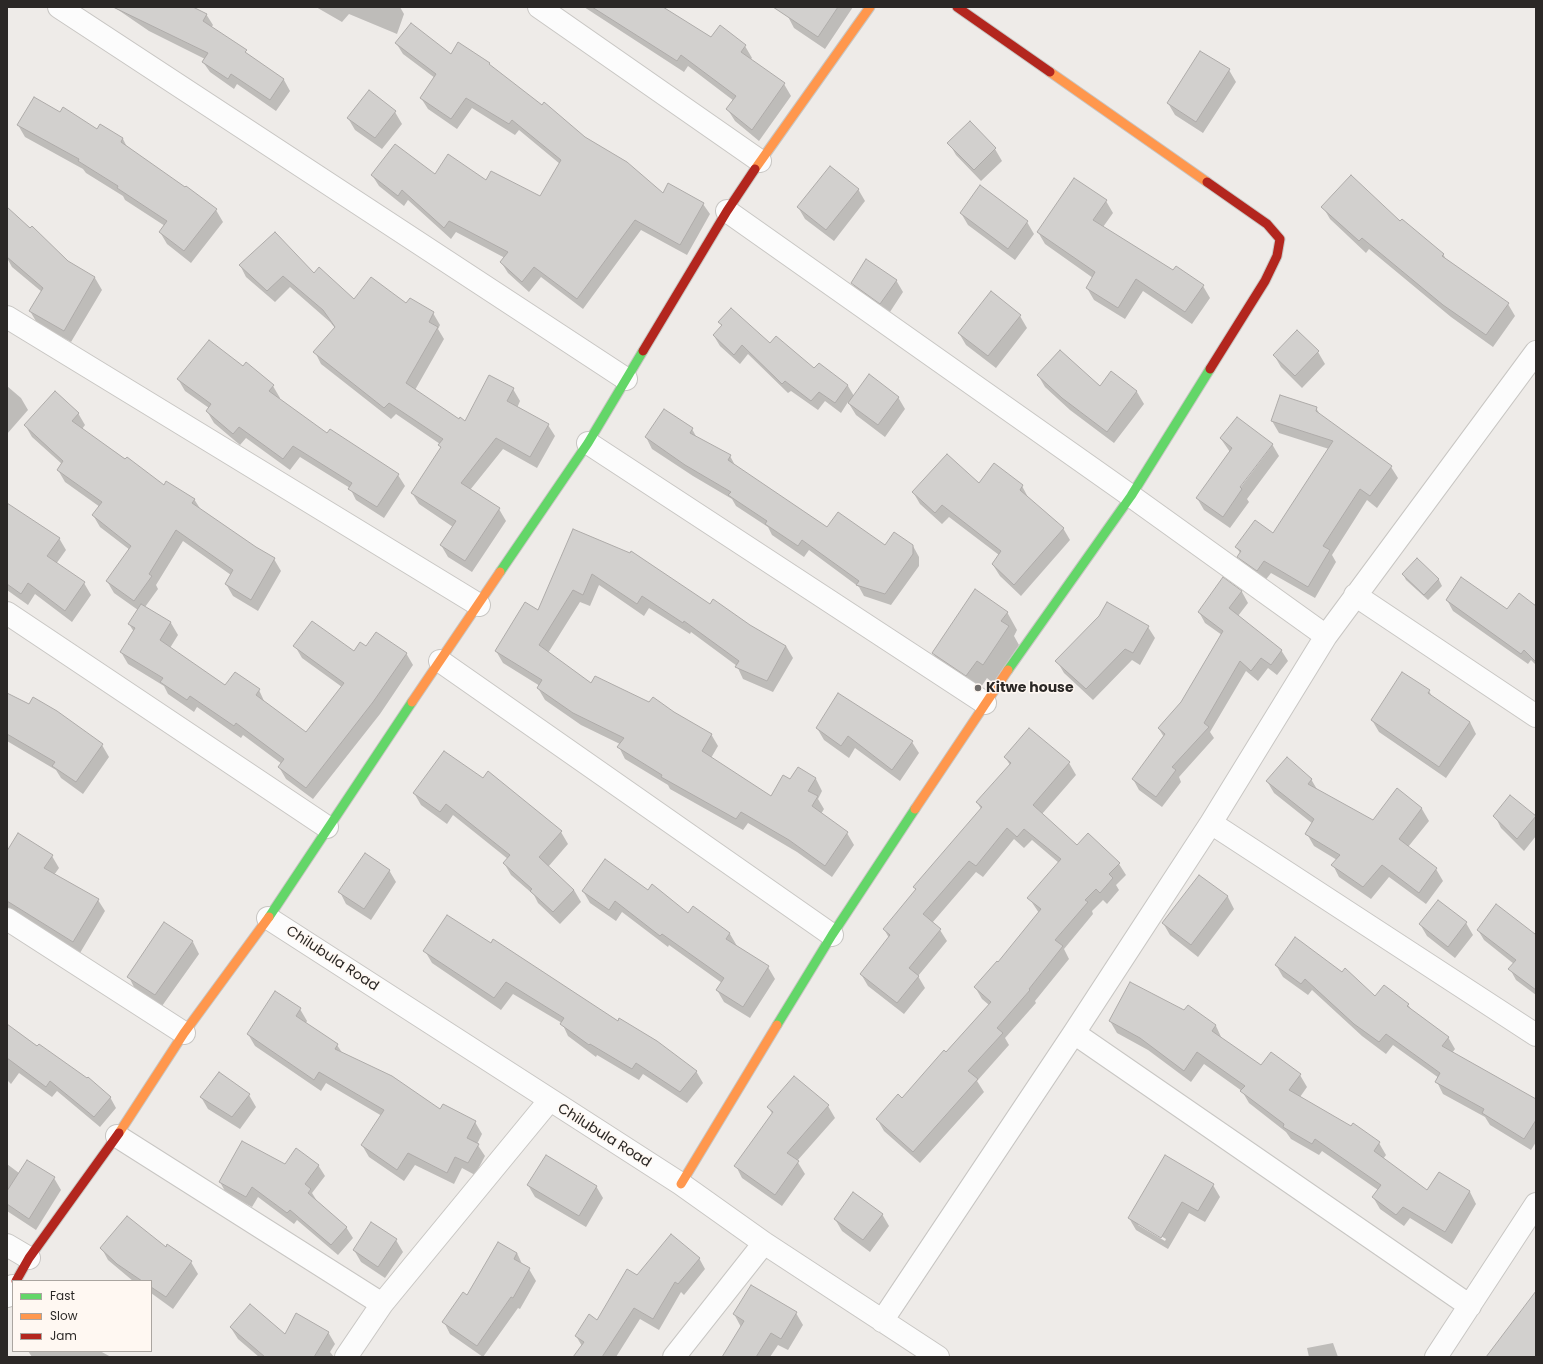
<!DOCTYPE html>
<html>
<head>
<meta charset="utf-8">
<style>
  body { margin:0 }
  #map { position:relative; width:1543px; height:1364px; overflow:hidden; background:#eeebe8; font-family:Poppins,sans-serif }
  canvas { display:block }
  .frame { position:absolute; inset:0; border:8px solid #2b2826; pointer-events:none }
  .legend { position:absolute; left:12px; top:1280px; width:140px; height:72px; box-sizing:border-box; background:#fff8f2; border:1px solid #aaa5a0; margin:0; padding:5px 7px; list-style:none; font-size:12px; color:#2b2826 }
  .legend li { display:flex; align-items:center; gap:8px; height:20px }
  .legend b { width:20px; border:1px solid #aaa5a0 }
</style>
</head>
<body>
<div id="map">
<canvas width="1543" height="1364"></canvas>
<div class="frame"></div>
<ul class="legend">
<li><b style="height:5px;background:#63d668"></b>Fast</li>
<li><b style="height:5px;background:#ff974d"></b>Slow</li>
<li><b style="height:5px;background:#b3261e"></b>Jam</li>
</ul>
</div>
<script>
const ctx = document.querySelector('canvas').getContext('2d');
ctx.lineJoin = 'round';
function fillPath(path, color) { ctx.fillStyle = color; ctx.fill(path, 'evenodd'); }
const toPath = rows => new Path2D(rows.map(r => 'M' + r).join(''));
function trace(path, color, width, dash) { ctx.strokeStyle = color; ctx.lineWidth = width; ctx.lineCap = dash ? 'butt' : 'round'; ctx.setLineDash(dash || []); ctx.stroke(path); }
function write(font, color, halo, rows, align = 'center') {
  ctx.font = font + ' Poppins,sans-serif'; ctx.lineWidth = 3; ctx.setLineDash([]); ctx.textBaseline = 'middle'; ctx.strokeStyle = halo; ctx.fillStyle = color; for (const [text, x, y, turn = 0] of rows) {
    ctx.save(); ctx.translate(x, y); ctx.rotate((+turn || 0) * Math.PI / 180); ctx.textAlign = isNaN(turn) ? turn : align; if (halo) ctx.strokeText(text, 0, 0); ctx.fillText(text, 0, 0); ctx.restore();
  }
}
fillPath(toPath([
  [114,7,191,7,206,14,213,25,211,28,284,80,290,91,276,111,237,84,234,89,210,72,203,62,205,59,149,31],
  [316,7,400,7,404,14,397,34,349,14,342,22],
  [584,7,665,7,664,9,712,38,745,46,752,58,750,60,784,84,791,96,759,141,735,121,728,110,734,101,688,66,684,72],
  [783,7,853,7,825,49,794,28],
  [396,43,451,55,491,68,663,195,703,204,710,214,687,255,641,230,583,309,541,277,529,292,508,273,501,262,505,258,456,232,451,239,408,200,404,206,379,186,372,175,435,175,487,181,540,198,560,164,519,130,515,135,472,108,457,129,428,109,421,98,435,78,403,54],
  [1200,52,1229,70,1236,82,1203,133,1175,115,1168,103],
  [395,112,402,124,382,149,355,130,348,118],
  [60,114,97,131,101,126,123,139,127,147,216,210,223,222,191,263,167,244,160,232,165,226,125,200,123,196,86,173,83,169,25,137,18,125],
  [970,123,995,149,1002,161,981,181,956,155,949,143],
  [858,189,865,201,834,241,805,219,798,207],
  [1106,201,1113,213,1103,227,1173,272,1203,286,1210,298,1192,324,1143,291,1125,319,1094,300,1087,288,1093,278,1045,244,1038,232],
  [1323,207,1400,222,1443,254,1446,259,1508,304,1515,316,1493,347,1451,317,1369,249,1366,253,1330,219],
  [7,208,68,262,95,278,102,290,71,342,37,323,30,311,42,292,12,267,7,258],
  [961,213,1027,222,1034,234,1015,260,968,225],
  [240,265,314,274,355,300,407,305,433,313,440,325,438,329,444,339,415,390,459,420,465,422,513,389,520,401,517,408,548,425,555,436,537,468,503,449,470,490,499,509,506,521,472,572,448,557,441,545,453,527,419,504,412,493,441,448,440,444,396,414,391,419,321,364,315,352,335,328,330,322,290,287,275,302,246,277],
  [896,280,903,292,888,315,859,295,852,283],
  [1020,316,1027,328,996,368,966,345,959,333],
  [719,322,770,344,815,370,819,364,848,386,854,396,898,397,905,409,885,437,856,415,848,402,841,413,825,401,818,410,791,391,788,393,748,354,740,364,720,346,714,336,722,326],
  [1318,352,1325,364,1302,388,1281,367,1274,355],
  [243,367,273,386,280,398,279,399,327,434,398,475,405,486,384,518,356,500,350,488,300,457,290,470,246,438,240,445,214,423,207,411,209,408,185,391,178,379],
  [1111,372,1137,392,1144,404,1114,443,1070,410,1045,387,1038,375,1100,387],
  [7,386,21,398,28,410,7,434],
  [1316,408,1321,416,1391,467,1398,478,1377,508,1367,500,1332,555,1336,562,1315,598,1271,573,1264,582,1246,569,1239,557,1241,554,1236,547,1273,535,1329,449,1279,433,1272,421],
  [78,413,85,425,82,429,164,486,194,499,201,510,255,548,274,559,281,571,258,611,233,596,226,584,231,575,183,541,156,585,158,589,145,607,171,623,178,635,170,648,226,686,259,690,265,703,306,733,342,687,302,658,295,646,354,652,366,648,406,653,413,665,380,714,313,799,286,779,279,767,282,764,243,735,241,738,197,707,194,712,168,694,164,686,128,664,121,652,134,632,129,624,138,610,114,593,107,581,130,550,100,527,93,515,100,507,65,482,58,470,62,464,32,437,25,425],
  [692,429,697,438,730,456,736,467,828,528,885,546,913,546,919,557,919,566,891,605,864,596,859,587,809,550,804,557,772,535,768,527,736,506,732,499,693,476,652,449,646,437],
  [1221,439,1272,444,1279,456,1247,499,1249,502,1230,528,1204,510,1197,498,1230,452],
  [1269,447,1271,447,1237,492,1236,491],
  [994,465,1022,486,1029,499,1063,528,1070,540,1021,596,1000,576,993,565,999,555,949,517,942,524,920,504,913,492,979,484],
  [7,504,59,538,66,550,56,564,84,583,91,595,72,622,35,594,28,605,7,590],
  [573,530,786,646,793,658,773,692,743,679,737,666,691,632,690,634,649,608,644,616,599,585,590,606,580,602,548,653,592,684,674,713,711,734,718,746,711,758,771,797,790,781,798,768,816,779,822,791,818,799,824,809,821,814,847,833,854,845,832,877,797,852,748,823,743,830,670,789,668,785,625,759,619,747,620,744,581,725,545,700,538,688,540,686,503,663,496,651,538,611],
  [1417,560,1439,580,1442,586,1428,600,1406,580,1403,574],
  [1223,579,1242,592,1248,603,1238,616,1281,650,1288,661,1277,675,1268,668,1258,681,1246,671,1210,732,1214,738,1179,777,1181,782,1162,807,1139,790,1133,779,1164,737,1159,729,1182,703,1222,635,1205,623,1199,612],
  [1447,600,1507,610,1536,607,1536,665,1531,660,1528,664,1453,611],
  [1007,612,1017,630,1014,636,1019,645,993,683,987,678,977,693,943,671,933,653],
  [1100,616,1148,627,1155,638,1140,665,1132,660,1093,700,1064,673,1057,661],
  [1429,691,1433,698,1470,722,1476,734,1446,778,1379,732,1372,720],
  [7,694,102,745,109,757,83,794,61,778,56,770,7,741],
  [817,728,912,742,919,753,900,781,855,748,849,758,824,740],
  [1005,757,1069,763,1076,775,1042,814,1077,846,1119,864,1126,875,1116,885,1119,890,1107,904,1103,900,1092,911,1093,914,1064,949,1069,959,1035,1001,1036,1003,1005,1038,1009,1045,977,1081,984,1092,920,1163,884,1131,877,1119,902,1100,989,1005,982,999,975,987,999,964,1039,913,1029,898,1059,863,1032,840,1024,848,1014,839,983,877,976,872,932,923,940,930,947,941,918,976,925,988,904,1014,868,986,861,974,889,938,884,929,916,890,914,887,981,809,977,802,1010,765],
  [1311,779,1318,791,1373,822,1397,790,1422,809,1429,821,1408,847,1436,869,1443,881,1426,904,1389,877,1371,899,1339,877,1333,865,1337,860,1314,846,1307,834,1313,824,1274,793,1267,781],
  [483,780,561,832,568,844,548,867,574,890,581,902,560,924,538,903,534,895,511,875,504,863,508,859,453,815,447,824,421,805,414,793],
  [1510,797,1536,818,1536,836,1524,851,1501,828,1495,816],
  [7,853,52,856,59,868,54,875,98,900,105,911,80,953,7,908],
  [389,870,396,882,371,920,346,904,340,892],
  [1199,876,1228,897,1234,909,1198,957,1170,935,1163,923],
  [583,891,648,891,688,914,693,908,730,934,737,946,768,967,775,979,750,1018,724,1002,717,990,722,983,669,945,668,947,622,912,616,921,590,903],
  [1438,901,1466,923,1473,935,1455,958,1427,936,1420,924],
  [1478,930,1536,934,1536,995,1516,980,1510,969,1514,964,1484,940],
  [193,942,199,954,162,1006,135,989,129,977],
  [425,951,618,1022,696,1071,703,1083,687,1103,643,1074,639,1080,597,1055,596,1057,568,1036,562,1023,513,994,501,1010,432,963],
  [1276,965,1375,998,1408,1005,1412,1010,1448,1037,1455,1049,1452,1053,1536,1101,1536,1142,1531,1150,1490,1125,1485,1117,1443,1094,1437,1082,1439,1078,1393,1045,1386,1054,1362,1036,1312,990,1308,995,1283,977],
  [276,992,300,1009,307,1021,306,1023,337,1045,343,1054,440,1111,475,1122,482,1134,477,1144,485,1156,475,1175,462,1168,454,1184,415,1165,404,1181,369,1157,362,1145,382,1116,326,1083,321,1091,255,1046,248,1034],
  [1188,1006,1216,1026,1222,1039,1262,1066,1272,1053,1300,1075,1307,1087,1300,1097,1351,1127,1353,1125,1379,1143,1386,1155,1383,1159,1427,1192,1439,1173,1470,1192,1476,1204,1452,1244,1410,1218,1404,1226,1380,1209,1373,1197,1378,1190,1322,1151,1319,1155,1291,1139,1286,1132,1249,1103,1242,1091,1204,1064,1191,1082,1148,1050,1117,1033,1110,1021,1184,1012],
  [7,1025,110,1097,116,1108,100,1127,57,1091,52,1097,19,1073,11,1084,7,1080],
  [249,1095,256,1107,240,1129,208,1109,201,1097],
  [828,1106,835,1118,797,1161,805,1174,782,1206,742,1178,736,1166,773,1115,768,1107],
  [7,1164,19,1173,54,1178,61,1190,36,1230,7,1211],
  [285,1165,318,1165,325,1176,312,1193,317,1201,346,1227,353,1238,338,1255,297,1220,294,1224,258,1197,252,1207,226,1193,220,1182],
  [528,1185,596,1186,603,1198,586,1227,535,1197],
  [1213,1185,1220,1197,1205,1222,1189,1213,1168,1249,1136,1230,1129,1218],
  [1138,1223,1166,1239,1165,1241,1138,1225],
  [882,1214,889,1226,870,1252,842,1231,835,1219],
  [396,1240,403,1252,385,1278,361,1262,354,1250],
  [166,1248,191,1262,198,1274,173,1309,151,1293,151,1281,133,1281,108,1260,102,1249],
  [517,1253,523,1266,529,1269,536,1281,520,1309,518,1308,483,1357,450,1334,444,1322,468,1297],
  [699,1258,705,1269,684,1295,681,1292,659,1330,640,1319,616,1357,574,1357,582,1346,576,1336,598,1321,637,1276],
  [796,1313,803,1325,788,1350,778,1345,770,1357,729,1357,741,1327,734,1314],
  [231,1328,285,1335,328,1332,335,1344,330,1352,334,1357,259,1357,238,1339],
  [1333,1343,1338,1357,1309,1357,1307,1348],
  [28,1351,100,1351,111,1357,32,1357]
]), '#0003');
const building = toPath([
  [113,7,193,7,207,14,203,21,247,50,245,52,284,79,270,100,231,74,228,79,202,62,208,53,113,7],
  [592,7,663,7,711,37,720,25,746,45,741,52,785,83,752,130,726,109,736,96,681,55,677,61,592,7],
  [773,7,838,7,818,37,773,7],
  [411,23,451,54,458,42,490,63,489,64,542,105,544,102,585,137,627,162,663,193,668,183,704,203,680,245,635,220,577,299,534,267,522,282,500,262,508,252,449,221,444,228,402,190,398,196,371,175,395,144,435,174,448,154,486,180,491,171,540,196,561,160,512,120,509,124,466,98,451,119,420,98,436,74,395,43,411,23],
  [1200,51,1230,69,1196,122,1167,103,1200,51],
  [369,90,396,111,375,138,347,118,369,90],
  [34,97,60,112,63,107,97,129,100,124,123,138,121,142,185,187,186,186,217,209,184,251,159,232,167,221,117,188,118,186,78,161,79,159,17,125,34,97],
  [970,121,996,148,974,170,947,143,970,121],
  [830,166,859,189,826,230,797,207,830,166],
  [1351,175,1400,221,1402,219,1444,254,1442,256,1509,303,1486,335,1443,305,1362,238,1359,241,1321,207,1351,175],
  [1074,178,1107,200,1093,220,1173,270,1176,266,1204,285,1185,312,1136,279,1118,308,1086,288,1095,272,1037,232,1074,178],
  [980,185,1028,221,1008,249,960,213,980,185],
  [7,207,30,228,32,226,68,261,95,277,64,331,29,311,43,288,7,257,7,207],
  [275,232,314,273,319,267,354,299,371,277,406,303,410,298,434,312,429,322,438,327,406,383,459,419,460,417,465,421,489,375,514,388,507,401,549,424,530,457,496,438,461,483,500,508,465,561,440,545,456,521,411,493,441,447,438,445,443,439,389,403,384,408,313,352,335,327,323,310,283,276,267,291,239,265,275,232],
  [866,259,897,280,880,304,851,283,866,259],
  [991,291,1021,315,988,356,958,333,991,291],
  [731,308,770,343,776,336,814,368,819,363,848,385,835,403,819,392,811,401,785,381,782,384,742,345,734,355,713,335,722,325,718,322,731,308],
  [1297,330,1319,351,1295,376,1273,355,1297,330],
  [209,340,243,366,246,362,274,385,269,391,327,433,330,429,399,474,377,507,348,489,352,483,293,446,283,459,239,427,233,434,206,411,211,404,177,379,209,340],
  [1060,350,1100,386,1111,371,1137,391,1107,432,1062,398,1037,375,1060,350],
  [869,374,899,397,878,425,848,403,869,374],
  [55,391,79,413,72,421,125,459,127,457,164,485,166,481,195,499,192,503,256,547,275,558,251,600,225,584,233,570,176,530,149,574,152,576,134,601,106,581,131,546,92,515,102,502,57,470,63,461,24,425,55,391],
  [1280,395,1317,407,1316,411,1392,466,1370,496,1360,489,1323,546,1330,550,1308,587,1264,561,1257,571,1237,557,1241,551,1235,547,1255,520,1273,533,1333,441,1271,421,1280,395],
  [664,409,693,428,690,433,731,455,728,460,827,527,838,512,885,545,894,532,913,545,913,554,885,594,856,585,859,581,802,540,798,546,765,524,767,521,728,495,731,492,685,465,645,437,664,409],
  [1237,417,1273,444,1240,487,1242,489,1223,517,1196,498,1232,448,1220,438,1237,417],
  [947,454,979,483,994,463,1023,485,1020,490,1064,528,1014,585,992,564,1001,551,942,505,935,513,912,492,947,454],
  [7,503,60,538,47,556,85,582,65,611,28,583,21,594,7,584,7,503],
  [573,529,630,553,631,551,710,604,713,599,750,625,786,646,767,681,735,667,739,661,684,621,683,623,642,596,637,604,592,574,583,595,573,590,539,645,591,683,595,676,649,702,653,697,674,712,712,734,702,751,771,796,783,775,790,779,798,767,816,778,808,791,818,796,812,806,848,832,825,866,789,840,741,812,736,819,661,777,662,775,617,747,624,738,573,713,537,688,542,680,495,651,525,602,538,610,573,529],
  [1417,558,1439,579,1424,595,1402,574,1417,558],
  [1223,577,1242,591,1229,608,1282,650,1271,665,1261,658,1251,671,1240,661,1204,723,1209,727,1172,767,1176,770,1156,797,1132,779,1165,734,1158,728,1181,702,1223,631,1198,612,1223,577],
  [1461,577,1507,609,1519,593,1536,606,1536,662,1524,650,1521,654,1446,600,1461,577],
  [975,589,1008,612,1001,621,1009,626,983,665,977,661,966,676,932,653,975,589],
  [1107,602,1149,626,1133,653,1125,649,1086,689,1055,661,1099,616,1107,602],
  [141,604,171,622,160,640,225,685,235,672,260,689,256,695,306,732,344,683,293,646,312,621,354,651,360,642,366,646,376,632,407,653,373,702,306,788,278,767,284,759,236,723,234,726,190,696,187,700,160,682,163,678,120,652,135,628,128,624,141,604],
  [1402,672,1430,690,1428,693,1470,722,1439,767,1371,720,1402,672],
  [7,693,29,704,33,697,57,711,103,744,76,782,52,766,55,762,7,734,7,693],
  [838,693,913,741,892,770,848,736,841,746,816,728,838,693],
  [1029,728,1070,762,1033,805,1077,845,1088,833,1120,863,1109,874,1113,878,1100,893,1096,889,1085,900,1088,902,1055,940,1063,946,1029,989,1030,990,997,1028,1003,1033,968,1071,978,1079,913,1152,876,1119,898,1094,902,1098,944,1050,946,1052,991,1002,974,987,997,961,998,962,1041,909,1027,898,1061,859,1024,829,1017,837,1007,828,976,866,969,861,923,914,941,929,909,968,919,976,897,1003,860,974,890,935,883,929,916,889,913,887,982,807,976,802,1011,763,1004,757,1029,728],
  [444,751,483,778,488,771,562,831,539,857,574,890,553,912,530,891,532,889,503,863,510,855,446,804,440,812,413,793,444,751],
  [1287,757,1312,779,1308,784,1373,820,1397,788,1422,808,1399,839,1437,868,1419,893,1382,865,1363,887,1331,865,1340,855,1305,834,1314,819,1266,781,1287,757],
  [1510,795,1536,816,1517,839,1493,816,1510,795],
  [18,833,53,855,44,868,99,899,73,942,7,901,7,851,18,833],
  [365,853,390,870,364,909,338,892,365,853],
  [605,859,648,890,652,884,688,913,693,906,730,933,726,939,769,966,743,1007,716,990,724,978,662,934,660,936,615,901,609,910,582,891,605,859],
  [1199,875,1228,896,1191,945,1162,923,1199,875],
  [1438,900,1467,922,1448,947,1419,924,1438,900],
  [1496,904,1535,934,1536,933,1536,990,1508,969,1516,960,1477,930,1496,904],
  [447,915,491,943,493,939,618,1021,619,1018,657,1041,697,1071,680,1092,636,1063,632,1069,590,1044,589,1045,560,1024,564,1018,506,982,494,998,423,951,447,915],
  [164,922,193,941,155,995,127,977,164,922],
  [1295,937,1342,972,1345,968,1375,996,1384,985,1409,1004,1407,1006,1449,1037,1442,1046,1536,1099,1536,1120,1524,1139,1482,1113,1484,1109,1435,1082,1440,1073,1386,1034,1379,1042,1354,1024,1305,979,1301,984,1275,965,1295,937],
  [1130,982,1184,1010,1188,1005,1216,1025,1212,1031,1261,1065,1271,1052,1301,1074,1289,1090,1351,1126,1353,1123,1380,1142,1374,1151,1427,1190,1439,1172,1470,1191,1445,1232,1403,1207,1396,1215,1372,1197,1381,1185,1315,1139,1312,1144,1283,1127,1284,1124,1240,1091,1245,1086,1197,1052,1184,1071,1140,1038,1109,1021,1130,982],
  [275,991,301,1008,296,1016,338,1044,335,1049,392,1076,440,1109,443,1104,476,1121,467,1138,479,1144,468,1163,455,1157,447,1173,408,1153,397,1170,361,1145,384,1110,319,1072,314,1080,247,1034,275,991],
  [7,1024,37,1046,39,1044,87,1078,88,1077,111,1097,94,1117,50,1081,46,1087,7,1058,7,1024],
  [219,1072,250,1094,232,1117,200,1097,219,1072],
  [794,1076,829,1105,787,1153,799,1161,775,1195,734,1166,773,1112,767,1107,794,1076],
  [242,1141,285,1164,296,1148,319,1165,305,1184,311,1189,308,1193,347,1227,331,1245,290,1210,287,1213,252,1187,246,1197,219,1182,242,1141],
  [546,1155,597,1186,579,1216,527,1185,546,1155],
  [1165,1155,1214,1184,1198,1211,1182,1202,1161,1238,1128,1218,1165,1155],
  [27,1160,55,1177,29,1219,7,1204,7,1191,27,1160],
  [853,1192,883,1214,863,1240,834,1219,853,1192],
  [127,1216,166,1247,167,1244,192,1261,166,1297,151,1287,151,1281,142,1281,117,1264,100,1248,127,1216],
  [371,1222,397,1239,378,1267,353,1250,371,1222],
  [671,1234,700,1258,678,1284,675,1282,653,1319,634,1308,602,1357,573,1357,584,1342,575,1336,589,1314,597,1320,627,1269,637,1275,671,1234],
  [498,1242,517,1253,514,1259,530,1268,513,1298,511,1297,477,1346,442,1322,463,1292,467,1295,498,1242],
  [751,1285,797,1312,781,1339,771,1333,756,1357,722,1357,744,1321,733,1314,751,1285],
  [1536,1291,1536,1357,1486,1357,1536,1291],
  [250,1304,285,1334,296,1313,329,1332,314,1357,265,1357,230,1327,250,1304]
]);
fillPath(building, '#d2d0ce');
trace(building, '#aeaba9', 1);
const street = toPath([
  [59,7,626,379],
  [539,7,760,161],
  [727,211,1131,496,1326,636],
  [7,317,479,605],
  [588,443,985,703],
  [1355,595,1536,716],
  [7,613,327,827],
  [440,661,832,935],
  [1211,823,1536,1035],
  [268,918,681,1184,764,1243,938,1357],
  [7,919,184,1033],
  [1074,1033,1470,1306],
  [117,1136,382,1304],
  [7,1245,29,1258],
  [7,1296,13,1286],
  [882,1321,1074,1033,1211,823,1326,636,1536,352],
  [346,1357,382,1304,549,1101],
  [674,1357,764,1243],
  [1436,1357,1536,1204]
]);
const fast = toPath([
  [500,572,588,443,643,351],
  [1008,670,1131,496,1210,369],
  [269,917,412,702],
  [777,1025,832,935,915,809]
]);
const slow = toPath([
  [1050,72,1207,182],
  [755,169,870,7],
  [412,702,500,572],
  [915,809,1008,670],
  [119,1133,184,1033,269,917],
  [681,1184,777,1025]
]);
const jam = toPath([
  [957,7,1050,72],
  [1207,182,1267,224,1280,239,1277,256,1265,281,1210,369],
  [643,351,727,211,755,169],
  [16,1281,29,1258,119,1133]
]);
trace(street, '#c8c6c3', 24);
trace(fast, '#c8c6c3', 11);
trace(slow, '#c8c6c3', 11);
trace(jam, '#c8c6c3', 11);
trace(street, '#fcfcfc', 22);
trace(fast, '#63d668', 9);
trace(slow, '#ff974d', 9);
trace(jam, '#b3261e', 9);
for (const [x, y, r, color] of [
  [978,688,4,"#6f6c6a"]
]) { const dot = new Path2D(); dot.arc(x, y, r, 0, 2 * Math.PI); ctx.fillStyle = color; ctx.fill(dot); trace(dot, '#fff8f2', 1.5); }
write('bold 14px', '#2b2826', '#fff8f2', [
  ["Kitwe house",986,688]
], 'left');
write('14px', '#2b2826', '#fff8f2', [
  ["Chilubula Road",332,959,33],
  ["Chilubula Road",604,1136,32]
]);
</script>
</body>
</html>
